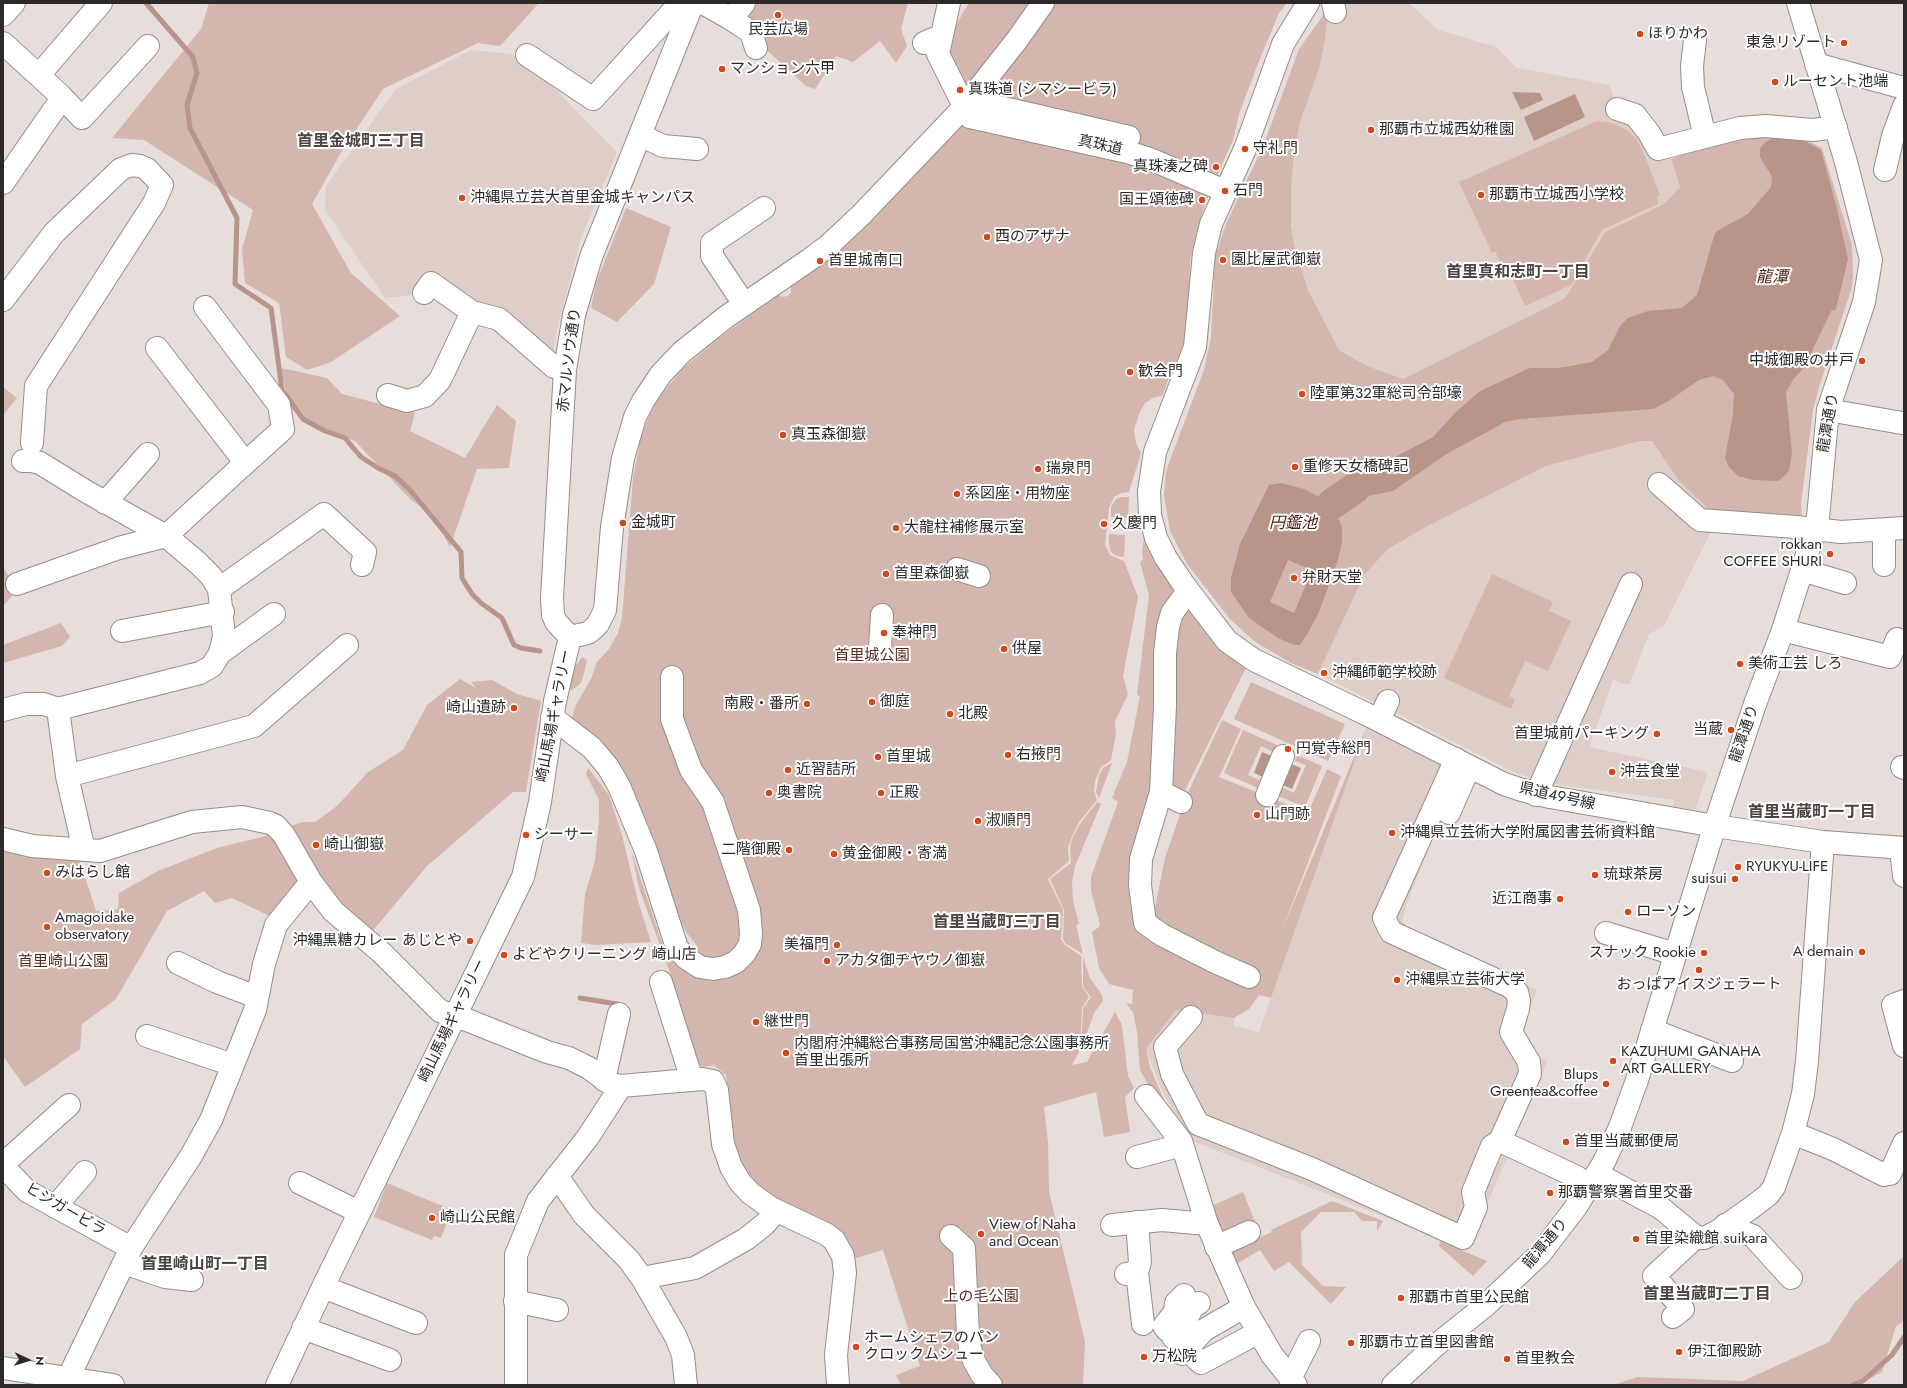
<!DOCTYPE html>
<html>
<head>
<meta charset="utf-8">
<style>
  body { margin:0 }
  #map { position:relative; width:1907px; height:1388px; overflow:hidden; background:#e7ddda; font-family:Jost,sans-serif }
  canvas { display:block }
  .frame { position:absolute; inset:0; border:4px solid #2d2928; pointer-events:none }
  .north { position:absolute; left:8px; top:1340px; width:40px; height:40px; -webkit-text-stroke:3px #fff; paint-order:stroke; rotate:94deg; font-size:11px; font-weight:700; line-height:16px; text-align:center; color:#2d2928 }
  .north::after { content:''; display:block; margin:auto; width:14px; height:18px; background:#2d2928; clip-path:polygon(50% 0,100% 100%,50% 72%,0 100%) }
</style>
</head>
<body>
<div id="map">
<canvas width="1907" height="1388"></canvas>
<div class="frame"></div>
<div class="north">N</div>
</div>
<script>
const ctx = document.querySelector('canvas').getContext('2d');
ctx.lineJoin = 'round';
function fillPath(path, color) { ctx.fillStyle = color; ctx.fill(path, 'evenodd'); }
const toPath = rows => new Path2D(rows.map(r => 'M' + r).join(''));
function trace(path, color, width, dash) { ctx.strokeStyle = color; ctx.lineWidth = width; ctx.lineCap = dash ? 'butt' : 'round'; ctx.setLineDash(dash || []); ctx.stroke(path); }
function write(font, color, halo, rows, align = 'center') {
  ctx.font = font + ' Jost,"Noto Sans JP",sans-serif'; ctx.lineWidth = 4; ctx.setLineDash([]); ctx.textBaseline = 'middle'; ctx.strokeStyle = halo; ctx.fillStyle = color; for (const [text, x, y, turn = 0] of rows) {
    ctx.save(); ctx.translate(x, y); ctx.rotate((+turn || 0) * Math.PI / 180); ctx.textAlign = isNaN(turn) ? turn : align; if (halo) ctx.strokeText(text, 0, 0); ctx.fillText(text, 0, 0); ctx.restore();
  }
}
fillPath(toPath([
  [1332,3,1409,3,1438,30,1496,47,1517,68,1610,85,1614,98,1642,108,1658,149,1671,159,1680,187,1664,204,1605,232,1567,295,1554,308,1412,383,1367,366,1339,350,1308,290,1295,249,1291,226,1291,185,1295,147,1300,122,1319,69,1325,39,1329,7],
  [471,50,511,54,548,82,617,152,580,241,558,325,552,357,468,305,428,273,413,295,385,298,325,210,326,186,396,89],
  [1640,441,1652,441,1679,481,1716,516,1715,524,1664,626,1649,634,1629,685,1613,680,1589,747,1708,772,1695,810,1673,806,1674,800,1554,784,1518,774,1318,674,1364,575,1388,549,1424,528,1546,466],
  [1367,726,1459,773,1406,905,1402,921,1410,931,1537,990,1520,1032,1526,1050,1547,1061,1468,1250,1188,1139,1159,1084,1146,1049,1176,1010,1234,1018,1234,1026,1259,1032]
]), '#dfcdc7');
fillPath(toPath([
  [209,3,539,3,500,46,478,43,383,89,343,149,312,204,351,273,400,316,331,362,307,370,286,357,279,303,245,283,242,249,253,210,144,140,112,138,201,29],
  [749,3,908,3,901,29,907,46,896,63,880,41,853,62,836,56,815,89,806,86,734,20],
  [969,3,1287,3,1279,13,1257,66,1239,114,1233,140,1205,203,1196,235,1190,262,1188,338,1171,372,1162,396,1153,398,1145,403,1139,414,1134,430,1136,443,1141,453,1129,492,1121,493,1114,497,1109,508,1105,545,1110,555,1124,561,1138,597,1123,676,1128,694,1115,721,1116,734,1111,760,1101,767,1095,781,1094,791,1097,800,1079,822,1071,839,1068,847,1069,861,1048,879,1063,910,1061,939,1065,945,1081,956,1082,987,1089,997,1082,1008,1080,1050,1072,1065,1087,1062,1115,1012,1122,1025,1128,1076,1134,1088,1125,1097,1130,1132,1104,1137,1096,1092,1044,1107,1048,1142,1049,1191,1085,1342,1083,1385,901,1385,896,1375,920,1366,883,1250,850,1260,801,1218,756,1186,742,1166,736,1150,732,1132,726,1075,714,1065,704,1067,695,1064,666,977,671,975,639,888,631,850,665,952,676,965,683,963,689,966,697,946,687,933,682,924,653,847,572,717,576,705,591,679,597,662,609,649,618,633,622,618,633,478,640,441,649,415,659,398,682,369,722,336,778,295,782,297,788,296,791,292,791,285,971,112,949,63,954,28],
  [1329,7,1325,39,1319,69,1300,122,1295,147,1291,185,1291,226,1295,249,1308,290,1339,350,1367,366,1403,379,1562,300,1567,295,1605,232,1664,204,1680,187,1671,159,1746,133,1794,133,1822,148,1852,245,1853,276,1852,287,1819,387,1813,410,1801,504,1802,521,1716,516,1679,481,1652,441,1640,441,1546,466,1424,528,1388,549,1364,575,1318,674,1291,663,1254,641,1230,619,1187,564,1170,531,1164,495,1166,471,1204,370,1211,338,1215,257,1226,224,1264,144,1299,49],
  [1597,121,1612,123,1627,130,1635,138,1642,149,1660,195,1657,196,1658,204,1602,230,1571,285,1525,306,1508,268,1504,270,1495,251,1492,253,1459,182],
  [626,208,671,227,654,284,617,322,591,308,596,283],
  [281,368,327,378,342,394,415,413,410,431,465,458,497,405,516,421,509,468,477,469,450,547,432,514,411,500,355,441,314,427,288,402],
  [3,387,17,398,3,415],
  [1121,497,1129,497,1128,518,1111,517,1111,507,1116,499],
  [1145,528,1175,589,1172,598,1154,802,1135,847,1154,913,1165,858,1186,797,1222,720,1241,729,1219,777,1308,813,1327,769,1341,776,1281,933,1367,726,1271,998,1259,995,1249,1009,1234,1018,1176,1010,1146,1049,1150,1067,1171,1117,1151,1090,1140,1070,1137,1032,1133,1012,1126,1003,1132,1004,1133,990,1109,984,1099,968,1092,932,1099,927,1100,924,1091,891,1091,877,1118,802,1112,798,1127,762,1140,696,1137,695,1149,595,1140,562,1143,559,1142,554],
  [1109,534,1125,535,1124,557,1116,556,1111,552,1109,543],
  [3,567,17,591,3,606],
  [1492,574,1553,602,1549,611,1571,621,1548,671,1525,661,1509,696,1515,699,1511,709,1444,678],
  [1189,610,1248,664,1183,794,1169,786,1169,671,1180,613],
  [61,623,70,637,62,646,3,663,3,645],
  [582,657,587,660,583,677,580,684,571,691,569,683,574,668],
  [460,679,476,688,471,682,492,680,517,694,541,701,526,792,513,792,427,866,371,933,305,881,272,917,232,898,215,903,204,891,167,911,116,999,82,1024,80,1049,25,1087,3,1056,3,846,79,858,96,911,118,909,119,893,158,871,217,848,270,835,286,857,287,827,303,822,315,822,337,806,368,772,403,750,427,705],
  [1251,682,1345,724,1328,761,1234,719],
  [1243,730,1277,745,1274,752,1261,746,1248,775,1261,781,1258,788,1224,773],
  [1297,755,1322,766,1305,807,1278,796,1282,787,1294,793,1306,765,1295,761],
  [1112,763,1099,798,1096,792,1099,775,1103,768],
  [588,768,609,795,622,835,638,901,651,942,597,945,581,943,585,894,595,861,599,819,599,800,586,774],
  [1097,802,1101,804,1075,866,1072,881,1073,901,1079,924,1076,925,1083,954,1066,944,1063,939,1064,910,1050,879,1071,863,1070,848,1072,839,1080,824],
  [1083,957,1090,978,1102,995,1103,1001,1094,1013,1081,1050,1083,1009,1091,997,1083,987],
  [387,1183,452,1210,441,1238,434,1236,432,1240,374,1217],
  [1243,1192,1256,1224,1220,1238,1207,1208],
  [1332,1201,1383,1221,1377,1231,1377,1221,1362,1221,1354,1212,1321,1212,1301,1232,1302,1265,1323,1286,1346,1287,1331,1304,1289,1262,1274,1271,1260,1250,1230,1268,1224,1253,1272,1232,1271,1230],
  [1440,1241,1487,1261,1473,1276,1439,1246],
  [1904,1256,1904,1321,1896,1326,1882,1372,1858,1385,1614,1385,1637,1377,1743,1381,1829,1342,1855,1302]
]), '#d3b6ad');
fillPath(toPath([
  [1512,92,1540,93,1543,100,1521,110],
  [1575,94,1585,117,1534,141,1524,117],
  [1792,134,1821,150,1836,205,1848,259,1836,309,1831,311,1804,368,1794,378,1786,392,1792,454,1789,471,1784,476,1778,481,1753,480,1738,476,1729,467,1725,458,1733,414,1734,394,1723,380,1713,376,1699,380,1670,400,1653,409,1520,419,1505,422,1445,455,1393,491,1363,497,1359,494,1355,488,1364,470,1397,456,1433,437,1455,413,1480,391,1530,368,1559,368,1592,362,1608,350,1620,326,1628,318,1648,311,1682,308,1697,295,1714,236,1717,231,1748,214,1771,187,1772,180,1771,175,1760,157,1760,149,1764,143,1778,135],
  [1281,483,1304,489,1332,504,1342,527,1342,542,1338,560,1319,612,1308,633,1300,645,1294,645,1278,638,1249,618,1231,592,1231,578,1240,544,1269,485],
  [1288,560,1312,570,1294,613,1270,602],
  [1262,752,1301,768,1292,789,1254,773]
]), '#b99489');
trace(toPath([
  [146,3,193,57,197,73,187,105,190,128,237,218,235,284,271,308,282,390,303,419,325,431,345,438,361,457,378,468,395,476,410,490,461,552,462,578,472,594,481,603,502,618,514,645,521,648,540,651],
  [580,998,617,1004,617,1009],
  [1853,1385,1863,1381,1892,1355,1904,1337]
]), '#b99489', 5);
trace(toPath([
  [1332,504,1355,488]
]), '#b99489', 31);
const minor = toPath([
  [703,3,731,19,744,3],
  [1308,3,1283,44,1245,149,1211,224,1204,253,1195,347,1155,452,1149,491,1150,515,1156,538,1166,558,1184,585,1227,641,1254,660,1366,714],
  [1333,3,1335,12],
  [3,15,14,3],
  [731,19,751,32,756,48],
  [1695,40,1692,66,1693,87,1705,137],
  [3,43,60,95,60,101,3,183],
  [924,43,933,39,938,54,960,98],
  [938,54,949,3],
  [527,55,593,99,680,3],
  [1816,64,1904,88],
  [39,75,101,3],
  [60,95,82,118,148,46],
  [969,100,1129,137],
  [1617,109,1635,115,1649,133,1658,149,1740,128,1765,126,1813,130,1836,127],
  [970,117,1127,152,1150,159,1225,191],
  [640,135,663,146,697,149],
  [1885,170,1893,136,1904,106],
  [424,293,431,283,472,312],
  [3,300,54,233,121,169,132,165,140,166,147,169,162,185,154,203,36,386,32,443],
  [744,304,712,256,712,243,764,208],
  [205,307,279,405,283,429,241,467],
  [388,395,407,401,425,396,440,380,472,312,499,319,554,367,565,370],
  [1828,410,1902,423],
  [1659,484,1700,520,1796,527,1841,532,1904,528],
  [105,503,148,454],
  [1884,530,1884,565],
  [957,569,979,576],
  [1802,570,1845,583],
  [17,584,119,548,166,536,241,467,241,457,157,348],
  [219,589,324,514,365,552,362,565],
  [1188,591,1172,613,1168,627,1165,653,1165,706,1161,792,1141,859,1140,885,1145,923,1162,935,1215,962,1249,977],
  [1783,630,1890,657,1897,639],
  [122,631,223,612],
  [570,637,588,633,593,629,598,624,605,610,612,527,623,458,635,417,643,401,661,374,682,352,726,317,809,260,829,245,861,215,964,107,1017,40,1043,3],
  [570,637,556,622,553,615,552,598,565,370,574,315,591,257,693,3],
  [880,648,882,615],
  [220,653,274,614],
  [58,709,67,776,84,850],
  [3,710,26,704,44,704,58,709,200,673,212,666,220,653,224,636,219,589,211,576,198,563,166,536,87,492,40,463,32,461,23,461],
  [552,717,592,748,608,767,619,786,646,851,677,948,686,958,700,967,713,969,725,967,736,962,744,954,750,944,751,933,749,910,713,802,691,770,672,719,672,677],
  [1379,720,1388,701],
  [1902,767,1904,768],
  [67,776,254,726,347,645],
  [1161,792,1181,802],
  [1267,795,1283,756],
  [1536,795,1631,584],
  [1449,813,1467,772],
  [1715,826,1823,842,1904,848],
  [3,839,32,846,100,851,192,822,242,817,270,823,276,826,284,835,311,882,333,911,383,954,440,1011,467,1020,547,1052,569,1058,589,1068,611,1084,621,1086,702,1079,713,1081,717,1090,723,1144,731,1167,740,1182,750,1193,771,1208,826,1234,834,1240,843,1256,845,1273,836,1355,838,1385],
  [1902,848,1902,858,1904,876],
  [1606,933,1675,954],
  [178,963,217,982,257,997],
  [661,982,692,1080],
  [1904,1001,1893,1005,1904,1046],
  [1191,1017,1165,1047,1172,1074,1198,1124,1312,1169,1463,1238,1476,1207,1473,1192,1492,1146,1500,1141,1530,1074,1529,1062,1511,1032,1518,1009,1519,1001,1517,992,1509,986,1391,932,1384,918,1456,759],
  [1652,1030,1732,1061],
  [147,1036,233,1065],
  [604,1080,619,1014],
  [1146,1096,1181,1141,1207,1224,1244,1307,1272,1355,1296,1385],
  [1793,1133,1833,1149,1884,1175,1890,1174,1904,1143],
  [1500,1141,1577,1177],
  [1137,1157,1182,1145],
  [3,1164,69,1105],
  [3,1166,27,1191,131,1248],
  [1597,1174,1661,1208,1696,1237,1704,1238,1718,1231,1751,1208,1768,1195,1774,1187,1793,1133,1803,1094,1807,1061,1823,842],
  [557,1176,584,1215,629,1260,642,1278,676,1337,683,1355,686,1385],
  [300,1183,359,1212],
  [55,1207,85,1172],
  [1112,1225,1162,1220,1207,1224],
  [1725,1225,1753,1236,1791,1278],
  [951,1236,964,1248,968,1335,970,1348,974,1361,982,1375,991,1385],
  [1216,1247,1249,1232],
  [124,1263,165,1277,192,1280],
  [1137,1272,1143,1324],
  [1126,1274,1137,1272,1140,1262,1137,1222],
  [642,1278,695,1268,746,1239,765,1224,776,1211],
  [323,1287,416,1323],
  [515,1301,557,1310],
  [1199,1303,1193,1306,1184,1324,1173,1337,1201,1363,1259,1332],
  [1673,1317,1683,1309,1654,1276,1696,1237],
  [303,1328,390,1360],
  [1167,1330,1164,1326,1175,1312,1176,1303,1184,1295],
  [1182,1354,1204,1330,1244,1307],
  [3,1368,113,1385],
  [70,1378,73,1368,131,1248,191,1156,211,1120,255,1010,264,964,276,925,311,882],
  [1290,1379,1309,1341],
  [277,1385,323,1287,523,877,540,802,555,701,570,637],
  [516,1385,516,1255,538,1201,588,1137,621,1086]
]);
const major = toPath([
  [1366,714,1504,784,1522,790,1550,797,1715,826],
  [1393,1385,1435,1346,1485,1306,1540,1254,1576,1207,1604,1162,1620,1127,1637,1080,1718,815,1755,704,1783,630,1815,529,1818,517,1828,410,1864,302,1871,260,1846,162,1798,3]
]);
trace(minor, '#968d8a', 24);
trace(major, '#968d8a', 24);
trace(minor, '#fff', 22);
trace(major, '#fff', 22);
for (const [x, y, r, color] of [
  [778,15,4,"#d0491b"],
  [1640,34,4,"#d0491b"],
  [1844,43,4,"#d0491b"],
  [722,69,4,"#d0491b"],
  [1775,82,4,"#d0491b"],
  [960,90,4,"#d0491b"],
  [1371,130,4,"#d0491b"],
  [1245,149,4,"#d0491b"],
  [1216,167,4,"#d0491b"],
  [1225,191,4,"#d0491b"],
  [1481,195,4,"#d0491b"],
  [462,198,4,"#d0491b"],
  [1202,200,4,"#d0491b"],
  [987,237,4,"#d0491b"],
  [1223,260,4,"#d0491b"],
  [820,261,4,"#d0491b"],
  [1862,361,4,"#d0491b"],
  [1130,372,4,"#d0491b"],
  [1302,394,4,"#d0491b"],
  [783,435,4,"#d0491b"],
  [1295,467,4,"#d0491b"],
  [1038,469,4,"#d0491b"],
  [957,494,4,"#d0491b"],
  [623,523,4,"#d0491b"],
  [1104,524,4,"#d0491b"],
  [896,528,4,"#d0491b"],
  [1830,554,4,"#d0491b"],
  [886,574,4,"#d0491b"],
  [1294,578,4,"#d0491b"],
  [884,633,4,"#d0491b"],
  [1004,649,4,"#d0491b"],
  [1740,664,4,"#d0491b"],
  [1324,673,4,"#d0491b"],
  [872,702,4,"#d0491b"],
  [807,704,4,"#d0491b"],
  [514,708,4,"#d0491b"],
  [950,714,4,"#d0491b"],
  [1731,730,4,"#d0491b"],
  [1657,734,4,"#d0491b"],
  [1288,749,4,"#d0491b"],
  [1008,755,4,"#d0491b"],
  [878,757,4,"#d0491b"],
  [788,770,4,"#d0491b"],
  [1612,772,4,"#d0491b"],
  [769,793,4,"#d0491b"],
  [881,793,4,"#d0491b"],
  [1257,815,4,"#d0491b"],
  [978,821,4,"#d0491b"],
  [1392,833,4,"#d0491b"],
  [526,835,4,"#d0491b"],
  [316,845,4,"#d0491b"],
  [789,850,4,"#d0491b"],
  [834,854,4,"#d0491b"],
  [1738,867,4,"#d0491b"],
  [47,873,4,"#d0491b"],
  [1595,875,4,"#d0491b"],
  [1735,879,4,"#d0491b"],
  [1560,899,4,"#d0491b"],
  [1628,912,4,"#d0491b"],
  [47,927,4,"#d0491b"],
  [470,941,4,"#d0491b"],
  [837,945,4,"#d0491b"],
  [1862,952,4,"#d0491b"],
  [1704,953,4,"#d0491b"],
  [504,955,4,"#d0491b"],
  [827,961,4,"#d0491b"],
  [1699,970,4,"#d0491b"],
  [1397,980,4,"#d0491b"],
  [756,1022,4,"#d0491b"],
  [786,1053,4,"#d0491b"],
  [1613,1061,4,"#d0491b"],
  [1606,1084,4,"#d0491b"],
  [1566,1142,4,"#d0491b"],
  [1550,1193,4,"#d0491b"],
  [432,1218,4,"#d0491b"],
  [981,1234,4,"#d0491b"],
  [1636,1239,4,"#d0491b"],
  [1401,1298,4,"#d0491b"],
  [1351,1343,4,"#d0491b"],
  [856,1347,4,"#d0491b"],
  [1679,1352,4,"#d0491b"],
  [1144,1357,4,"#d0491b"],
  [1507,1359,4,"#d0491b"]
]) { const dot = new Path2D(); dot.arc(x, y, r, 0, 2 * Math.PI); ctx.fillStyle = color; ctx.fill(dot); trace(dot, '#fff', 1.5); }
write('15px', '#2d2928', '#fff', [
  ["民芸広場",778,30,"center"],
  ["ほりかわ",1648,34],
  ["東急リゾート",1836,43,"right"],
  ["マンション六甲",730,69],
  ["ルーセント池端",1783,82],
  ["真珠道 (シマシービラ)",968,90],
  ["那覇市立城西幼稚園",1379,130],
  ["守礼門",1253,149],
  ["真珠湊之碑",1208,167,"right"],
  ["石門",1233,191],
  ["那覇市立城西小学校",1489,195],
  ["沖縄県立芸大首里金城キャンパス",470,198],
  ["国王頌徳碑",1194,200,"right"],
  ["西のアザナ",995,237],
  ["園比屋武御嶽",1231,260],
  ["首里城南口",828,261],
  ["中城御殿の井戸",1854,361,"right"],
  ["歓会門",1138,372],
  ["陸軍第32軍総司令部壕",1310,394],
  ["真玉森御嶽",791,435],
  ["重修天女橋碑記",1303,467],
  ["瑞泉門",1046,469],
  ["系図座・用物座",965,494],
  ["金城町",631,523],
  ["久慶門",1112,524],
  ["大龍柱補修展示室",904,528],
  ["rokkan",1822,545,"right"],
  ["COFFEE SHURI",1822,562,"right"],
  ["首里森御嶽",894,574],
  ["弁財天堂",1302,578],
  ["奉神門",892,633],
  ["供屋",1012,649],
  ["美術工芸 しろ",1748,664],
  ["沖縄師範学校跡",1332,673],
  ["御庭",880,702],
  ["南殿・番所",799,704,"right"],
  ["崎山遺跡",506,708,"right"],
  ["北殿",958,714],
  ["当蔵",1723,730,"right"],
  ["首里城前パーキング",1649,734,"right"],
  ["円覚寺総門",1296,749],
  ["右掖門",1016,755],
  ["首里城",886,757],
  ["近習詰所",796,770],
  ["沖芸食堂",1620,772],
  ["奥書院",777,793],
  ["正殿",889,793],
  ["山門跡",1265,815],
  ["淑順門",986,821],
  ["沖縄県立芸術大学附属図書芸術資料館",1400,833],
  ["シーサー",534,835],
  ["崎山御嶽",324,845],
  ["二階御殿",781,850,"right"],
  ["黄金御殿・寄満",842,854],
  ["RYUKYU-LIFE",1746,867],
  ["みはらし館",55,873],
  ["琉球茶房",1603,875],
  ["suisui",1727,879,"right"],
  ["近江商事",1552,899,"right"],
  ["ローソン",1636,912],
  ["Amagoidake",55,918],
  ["observatory",55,935],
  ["沖縄黒糖カレー あじとや",462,941,"right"],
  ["美福門",829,945,"right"],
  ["A demain",1854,952,"right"],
  ["スナック Rookie",1696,953,"right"],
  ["よどやクリーニング 崎山店",512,955],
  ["アカタ御ヂヤウノ御嶽",835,961],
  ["沖縄県立芸術大学",1405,980],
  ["おっぱアイスジェラート",1699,985,"center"],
  ["継世門",764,1022],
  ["内閣府沖縄総合事務局国営沖縄記念公園事務所",794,1044],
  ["首里出張所",794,1061],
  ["KAZUHUMI GANAHA",1621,1052],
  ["ART GALLERY",1621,1069],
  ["Blups",1598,1075,"right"],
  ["Greentea&coffee",1598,1092,"right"],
  ["首里当蔵郵便局",1574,1142],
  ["那覇警察署首里交番",1558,1193],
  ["崎山公民館",440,1218],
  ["View of Naha",989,1225],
  ["and Ocean",989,1242],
  ["首里染織館 suikara",1644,1239],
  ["那覇市首里公民館",1409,1298],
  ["ホームシェフのパン",864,1338],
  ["クロックムシュー",864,1355],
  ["那覇市立首里図書館",1359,1343],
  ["伊江御殿跡",1687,1352],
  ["万松院",1152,1357],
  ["首里教会",1515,1359]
], 'left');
write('15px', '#2d2928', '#fff', [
  ["真珠道",1100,146,13],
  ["赤マルソウ通り",570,360,-83],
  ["龍潭通り",1829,423,-80],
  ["崎山馬場ギャラリー",555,716,-79],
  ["龍潭通り",1745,734,-71],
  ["県道49号線",1557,797,13],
  ["崎山馬場ギャラリー",453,1021,-64],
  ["ヒジガービラ",65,1210,30],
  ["龍潭通り",1546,1244,-50]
]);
write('15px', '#5a2819', '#fff', [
  ["首里城公園",872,656],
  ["首里崎山公園",63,962],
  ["上の毛公園",981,1297]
]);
write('bold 16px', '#4c4442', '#fff', [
  ["首里金城町三丁目",361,142],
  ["首里真和志町一丁目",1518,273],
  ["首里当蔵町一丁目",1812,813],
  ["首里当蔵町三丁目",997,923],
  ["首里崎山町一丁目",205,1265],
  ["首里当蔵町二丁目",1707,1295]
]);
write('italic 16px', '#512011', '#fff', [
  ["龍潭",1772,278],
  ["円鑑池",1293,524]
]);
</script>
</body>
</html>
